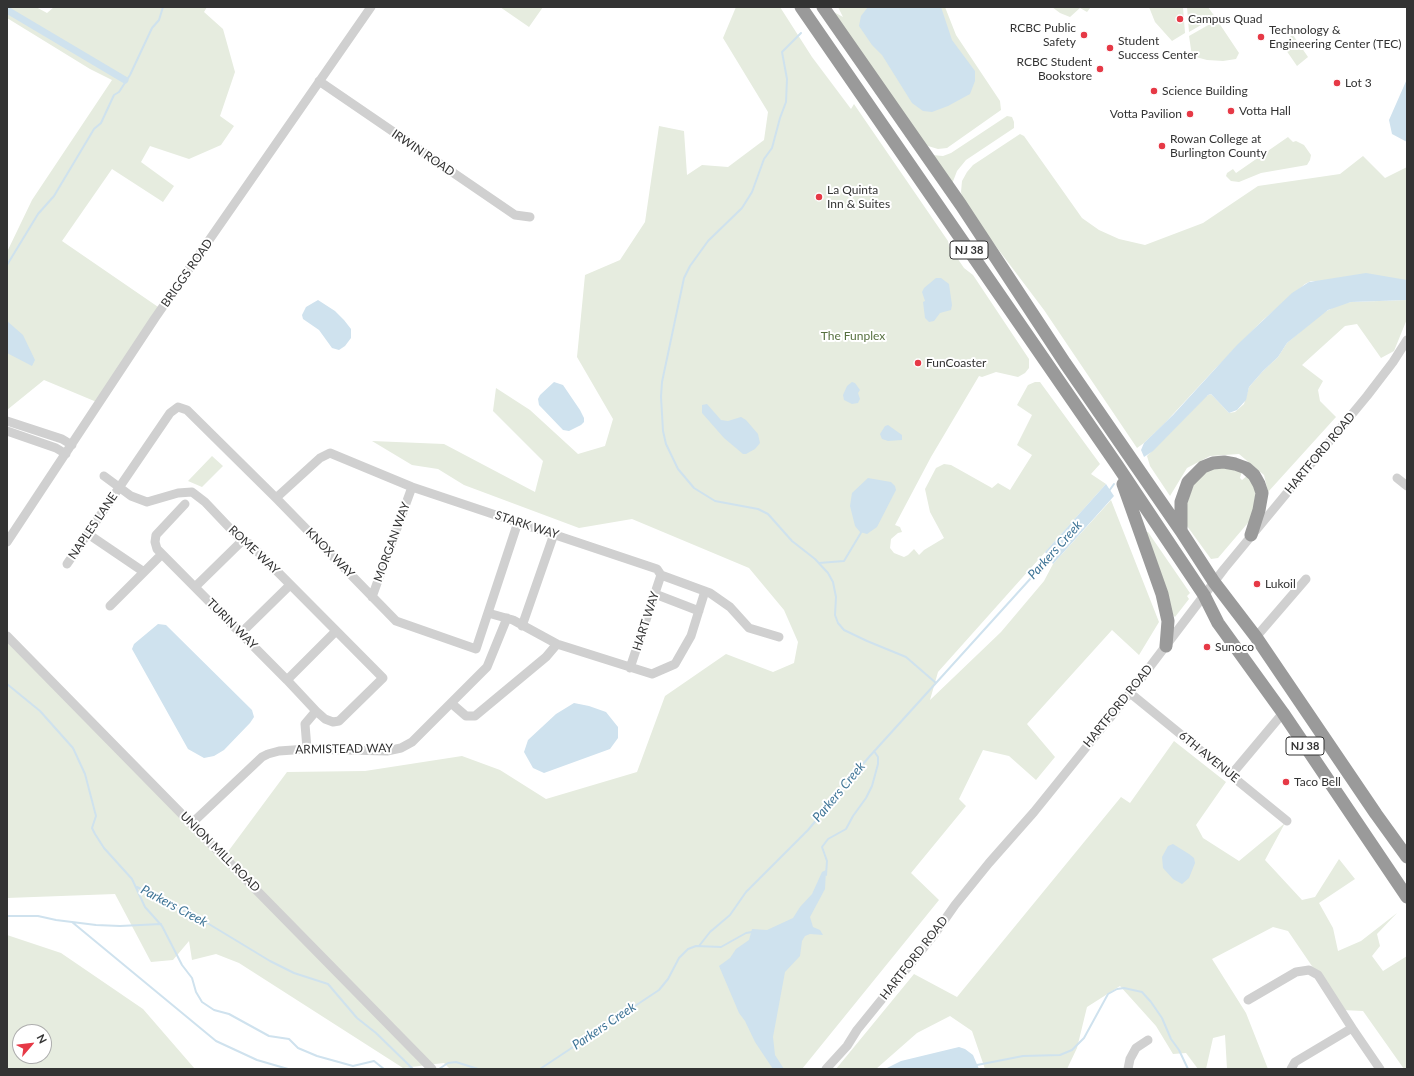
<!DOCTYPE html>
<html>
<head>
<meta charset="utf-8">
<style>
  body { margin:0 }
  #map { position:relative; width:1414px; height:1076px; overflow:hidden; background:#fff; font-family:Lato,sans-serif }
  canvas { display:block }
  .frame { position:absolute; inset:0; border:8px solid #333; pointer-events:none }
  .north { position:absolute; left:12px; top:1024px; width:40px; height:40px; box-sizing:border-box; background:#fff; border:1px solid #adadad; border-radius:50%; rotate:62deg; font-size:11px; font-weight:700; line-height:16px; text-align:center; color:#333 }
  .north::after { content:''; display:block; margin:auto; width:14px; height:18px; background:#e63946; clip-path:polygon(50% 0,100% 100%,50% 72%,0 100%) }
</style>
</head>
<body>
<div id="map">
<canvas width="1414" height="1076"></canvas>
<div class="frame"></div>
<div class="north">N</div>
</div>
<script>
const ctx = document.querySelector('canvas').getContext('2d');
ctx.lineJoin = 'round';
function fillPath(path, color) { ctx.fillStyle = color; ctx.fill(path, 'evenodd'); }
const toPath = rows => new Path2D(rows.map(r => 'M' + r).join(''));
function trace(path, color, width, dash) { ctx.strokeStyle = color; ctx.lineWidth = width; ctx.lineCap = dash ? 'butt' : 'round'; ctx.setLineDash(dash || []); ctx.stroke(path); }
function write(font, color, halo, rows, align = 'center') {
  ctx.font = font + ' Lato,sans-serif'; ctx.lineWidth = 4; ctx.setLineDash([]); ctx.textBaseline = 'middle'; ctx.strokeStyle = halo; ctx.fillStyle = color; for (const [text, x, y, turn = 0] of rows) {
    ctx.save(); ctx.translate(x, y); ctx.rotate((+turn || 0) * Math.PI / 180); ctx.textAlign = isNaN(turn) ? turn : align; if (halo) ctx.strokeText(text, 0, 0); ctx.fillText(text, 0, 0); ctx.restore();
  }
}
fillPath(toPath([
  [7,7,36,7,47,13,54,7,207,7,204,12,223,29,235,72,220,116,234,126,221,145,189,159,150,146,141,162,174,186,163,202,112,169,62,241,164,311,99,403,44,380,7,410,7,252,32,200,112,80,90,69,7,18],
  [500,7,543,7,529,27],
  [736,7,780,7,812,57,851,109,854,104,856,107,948,241,949,246,964,268,973,275,1029,359,1029,368,1025,373,1018,377,996,372,982,377,979,376,931,457,895,525,900,527,902,532,898,533,891,539,890,548,894,553,904,557,908,555,914,549,919,555,924,550,944,538,930,512,925,489,936,468,944,464,951,465,992,488,998,483,1010,490,1032,455,1017,445,1032,415,1017,405,1028,385,1035,382,1040,382,1100,464,1091,474,1106,484,938,672,930,700,1001,632,1044,581,1053,564,1111,500,1159,622,1139,655,1112,630,1027,724,1055,757,1036,780,1009,756,983,750,959,799,966,806,911,873,939,900,802,1069,450,1069,444,1063,403,1068,239,963,216,954,192,960,189,941,173,960,151,962,115,894,7,898,7,638,224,857,287,772,365,771,462,756,500,770,546,799,637,772,665,696,726,654,773,672,794,663,798,642,784,610,749,568,632,519,579,528,464,485,438,469,412,465,372,441,444,444,535,492,543,461,493,411,496,388,530,410,578,454,605,446,613,419,577,357,585,275,620,260,645,222,659,126,684,131,687,175,702,165,728,167,764,140,768,112,723,38],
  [838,7,945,7,956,35,1000,101,1001,110,947,148,938,149,928,146,921,140,830,10,843,17],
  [1052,7,1091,7,1087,12,1080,8,1070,17,1060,13],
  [1149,7,1183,7,1185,33,1172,41,1155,22],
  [1187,7,1208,7,1215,17,1189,32],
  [1217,20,1239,53,1236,59,1223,61,1207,60,1192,56,1189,36],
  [1293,35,1308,57,1297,66,1286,50,1293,46,1288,38],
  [1007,116,1012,117,1014,122,1014,128,966,160,957,171,952,184,932,155,943,156,951,153],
  [1020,134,1024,136,1082,218,1099,230,1119,239,1145,245,1203,223,1258,186,1340,174,1363,156,1385,178,1407,167,1407,281,1311,281,1305,284,1263,320,1214,370,1164,424,1144,443,1137,448,1044,310,964,204,961,192,962,181,967,172,973,165],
  [1288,137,1293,142,1296,141,1304,145,1311,155,1310,160,1307,165,1261,173,1239,182,1231,181,1226,176,1227,173,1233,169,1236,173],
  [1407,300,1407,319,1394,351,1381,358,1357,324,1345,326,1302,365,1323,381,1318,390,1320,401,1336,417,1268,492,1264,475,1239,454,1210,456,1187,468,1170,496,1150,466,1147,456,1206,396,1211,394,1229,413,1235,412,1244,404,1249,387,1263,371,1278,357,1287,343,1321,314,1338,305,1351,302],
  [212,456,223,466,202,487,188,481],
  [1229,467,1242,471,1240,478,1242,480,1248,475,1256,486,1253,517,1218,558,1211,559,1187,526,1184,513,1195,480,1212,468],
  [1144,532,1148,532,1190,593,1187,596,1189,599,1175,617,1173,615],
  [1174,741,1226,782,1196,825,1203,838,1239,861,1285,823,1265,860,1302,900,1315,897,1339,859,1355,879,1319,903,1333,928,1338,951,1361,941,1397,913,1377,934,1380,946,1372,956,1383,971,1407,956,1407,1069,1404,1069,1363,1011,1342,1010,1288,931,1273,927,1212,959,1246,1013,1268,1069,1227,1069,1225,1035,1213,1038,1206,1069,1198,1069,1186,1053,1173,1054,1156,1026,1120,986,1087,1007,1077,1048,1067,1069,985,1069,972,1031,950,1016,917,1033,876,1069,836,1069,914,974,957,997,1121,797,1130,803],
  [7,935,61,953,143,1009,195,1069,7,1069],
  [20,1032,44,1032,44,1056,20,1056]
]), '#e6ecdf');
fillPath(toPath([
  [868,7,941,7,952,40,975,71,975,81,970,94,948,106,932,112,923,111,912,103,882,55,872,45,859,26,861,16],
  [1407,79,1407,142,1392,134,1389,120],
  [1366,273,1407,280,1407,300,1351,302,1328,310,1287,343,1278,357,1263,371,1249,387,1246,400,1237,410,1229,413,1211,394,1208,395,1153,451,1144,457,1141,450,1144,443,1173,415,1237,345,1292,293,1309,282],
  [936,278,941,278,949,284,952,305,951,310,940,313,934,321,929,322,925,318,923,302,925,301,922,292,924,288],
  [318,300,335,311,344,320,351,329,351,338,345,346,339,350,332,348,319,330,303,319,302,315,306,307],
  [7,321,23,335,35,360,32,366,7,353],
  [554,382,563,385,580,410,584,418,584,422,581,425,569,431,563,430,539,405,538,399,540,395],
  [852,382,855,383,860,390,858,393,860,399,858,403,852,404,844,400,843,395,847,386],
  [707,404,721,420,728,421,741,417,746,420,758,434,760,443,755,449,746,454,743,454,724,438,702,413,702,405],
  [888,425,902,435,902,440,888,441,882,439,880,434,885,426],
  [868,478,891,482,895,486,896,490,877,527,867,534,860,532,855,526,850,506,852,493],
  [1106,484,1114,496,1053,564,1045,552],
  [158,624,166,625,252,710,254,717,250,723,224,750,214,756,204,758,188,749,132,649,134,644],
  [574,703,589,706,606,712,618,727,618,738,610,749,544,773,533,768,524,752,528,740,556,714],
  [1173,844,1189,854,1194,858,1195,863,1189,878,1182,884,1173,879,1163,868,1162,857,1168,846],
  [826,870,825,889,810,917,813,927,820,930,823,935,810,934,805,936,802,941,800,956,785,972,773,1037,775,1055,784,1069,773,1069,755,1042,745,1021,739,1013,719,966,730,958,736,949,749,940,752,929,767,930,793,918,800,907,812,894,822,872],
  [959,1047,965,1049,973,1055,979,1069,885,1069,901,1061]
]), '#cfe2ee');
trace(toPath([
  [801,33,782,52,787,79,786,102,780,118,772,148,764,159,752,192,742,208,708,241,690,266,684,278,662,382,661,397,663,431,666,444,678,469,694,488,715,501,758,509,768,514,792,541,815,559,828,573,833,582,836,597,835,615,838,623,844,630,867,641,906,657,936,683],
  [7,265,38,214,54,196,94,129,101,123,114,95,119,92,130,75,152,28,159,20,163,7],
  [1109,491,1114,484],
  [819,563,844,561,862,531],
  [7,684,40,711,73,748,85,774,96,816,92,828,95,834,104,848,132,879,145,907,162,926,182,965,192,978,196,992,202,1002,214,1010,229,1014,269,1036,289,1039,298,1048,317,1056,353,1066,374,1061,384,1069],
  [826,875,827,861,822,847,828,839,846,829,853,816,866,798,872,786,878,764,878,757,874,751],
  [137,887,199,918,270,961,294,973,328,984,357,1018,376,1033,413,1069],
  [7,916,38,916,56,920,96,925,120,926,161,924],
  [72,922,216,1041,257,1060,288,1069],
  [699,946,710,932,730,915,746,892,808,830,869,757,1050,557],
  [977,1065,1023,1056,1060,1055,1072,1050,1084,1038,1108,994,1117,989,1124,988,1142,992,1151,1002,1162,1018,1171,1039,1179,1050,1188,1069],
  [406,1069,412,1068],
  [439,1069,448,1063,456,1062,478,1069],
  [540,1069,659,990,668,979,679,958,688,949,696,946,721,947,746,933,752,932]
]), '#cfe2ee', 2);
trace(toPath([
  [7,10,125,80]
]), '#cfe2ee', 7);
trace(toPath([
  [319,81,515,215,530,217],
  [7,421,62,439,72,445],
  [7,431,56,448,66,454],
  [104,476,131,496,147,502,178,493,192,492,205,502,242,541,250,544,383,678,339,721,333,722,325,719,316,711],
  [1397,478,1407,486],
  [276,498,320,458,330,453,412,487,657,569,661,575,710,593,730,607,749,628,779,637],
  [185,504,156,535,155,542,157,549,287,680,316,711,305,724,307,749],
  [88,534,144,572],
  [7,542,155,318,371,7],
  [67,564,170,413,178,407,187,410,276,498,396,621,476,649,518,522],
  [195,587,242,541],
  [655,594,699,611],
  [372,597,412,487],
  [110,606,162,554],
  [488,613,513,620,557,644,652,674,675,664,691,636,705,591],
  [522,626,554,534],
  [241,633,290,585],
  [7,636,432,1069],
  [1256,637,1306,579],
  [630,668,661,575],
  [287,680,336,631],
  [1130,693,1287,821],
  [451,703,466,716,475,716,546,657,557,644],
  [1231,775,1283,713],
  [191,824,262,757,268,754,279,751,307,749,387,751,401,748,412,742,487,667,507,618],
  [1248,1000,1296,972,1309,970,1318,975,1352,1028],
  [826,1069,847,1046,857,1030,934,935,955,905,989,863,1034,812,1130,693,1224,569,1367,396,1393,362,1407,340],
  [1128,1069,1130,1059,1136,1048,1148,1040],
  [1291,1069,1295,1062,1352,1028,1380,1069]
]), '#d0d0d0', 9);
trace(toPath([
  [801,7,1117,465,1204,595,1218,623,1283,713,1407,897],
  [823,7,961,205,1065,363,1181,531,1214,582,1256,637,1376,814,1407,857],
  [1123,484,1162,594,1168,621,1166,646],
  [1181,531,1181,502,1188,482,1203,467,1213,463,1224,462,1235,464,1246,468,1254,475,1259,484,1262,493,1259,510,1251,535]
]), '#9a9a9a', 13);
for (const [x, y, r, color] of [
  [1180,19,4,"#e63946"],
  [1084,35,4,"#e63946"],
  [1261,37,4,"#e63946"],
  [1110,48,4,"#e63946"],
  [1100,69,4,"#e63946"],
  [1337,83,4,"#e63946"],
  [1154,91,4,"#e63946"],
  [1231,111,4,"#e63946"],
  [1190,114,4,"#e63946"],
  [1162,146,4,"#e63946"],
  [819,197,4,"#e63946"],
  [918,363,4,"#e63946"],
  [1257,584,4,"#e63946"],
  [1207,647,4,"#e63946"],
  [1286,782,4,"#e63946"]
]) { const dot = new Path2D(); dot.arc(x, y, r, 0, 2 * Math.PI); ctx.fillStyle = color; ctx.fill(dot); trace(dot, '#fff', 1.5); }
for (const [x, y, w] of [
  [969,250,38],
  [1305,746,38]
]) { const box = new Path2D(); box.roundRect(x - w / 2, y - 9, w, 18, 3); ctx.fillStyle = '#fff'; ctx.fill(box); trace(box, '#333', 1); }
write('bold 11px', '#333', null, [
  ["NJ 38",969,250],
  ["NJ 38",1305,746]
]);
write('12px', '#333', '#fff', [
  ["Campus Quad",1188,19],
  ["RCBC Public",1076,28,"right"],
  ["Safety",1076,42,"right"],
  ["Technology &",1269,30],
  ["Engineering Center (TEC)",1269,44],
  ["Student",1118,41],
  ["Success Center",1118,55],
  ["RCBC Student",1092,62,"right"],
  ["Bookstore",1092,76,"right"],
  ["Lot 3",1345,83],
  ["Science Building",1162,91],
  ["Votta Hall",1239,111],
  ["Votta Pavilion",1182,114,"right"],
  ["Rowan College at",1170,139],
  ["Burlington County",1170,153],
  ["La Quinta",827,190],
  ["Inn & Suites",827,204],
  ["FunCoaster",926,363],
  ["Lukoil",1265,584],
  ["Sunoco",1215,647],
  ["Taco Bell",1294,782]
], 'left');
write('12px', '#333', '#fff', [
  ["IRWIN ROAD",423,153,34],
  ["BRIGGS ROAD",187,273,-55],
  ["HARTFORD ROAD",1320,453,-50],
  ["STARK WAY",527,525,18],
  ["NAPLES LANE",93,526,-56],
  ["MORGAN WAY",392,542,-70],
  ["ROME WAY",254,550,43],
  ["KNOX WAY",330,553,46],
  ["HART WAY",646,621,-72],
  ["TURIN WAY",232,624,45],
  ["HARTFORD ROAD",1118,706,-51],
  ["ARMISTEAD WAY",344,749,-1],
  ["6TH AVENUE",1209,757,39],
  ["UNION MILL ROAD",220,852,45],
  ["HARTFORD ROAD",914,958,-52]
]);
write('12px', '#56703f', '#fff', [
  ["The Funplex",853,336]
]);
write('italic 13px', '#3f7597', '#fff', [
  ["Parkers Creek",1055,550,-48],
  ["Parkers Creek",839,792,-50],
  ["Parkers Creek",174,906,28],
  ["Parkers Creek",604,1026,-34]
]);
</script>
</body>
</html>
